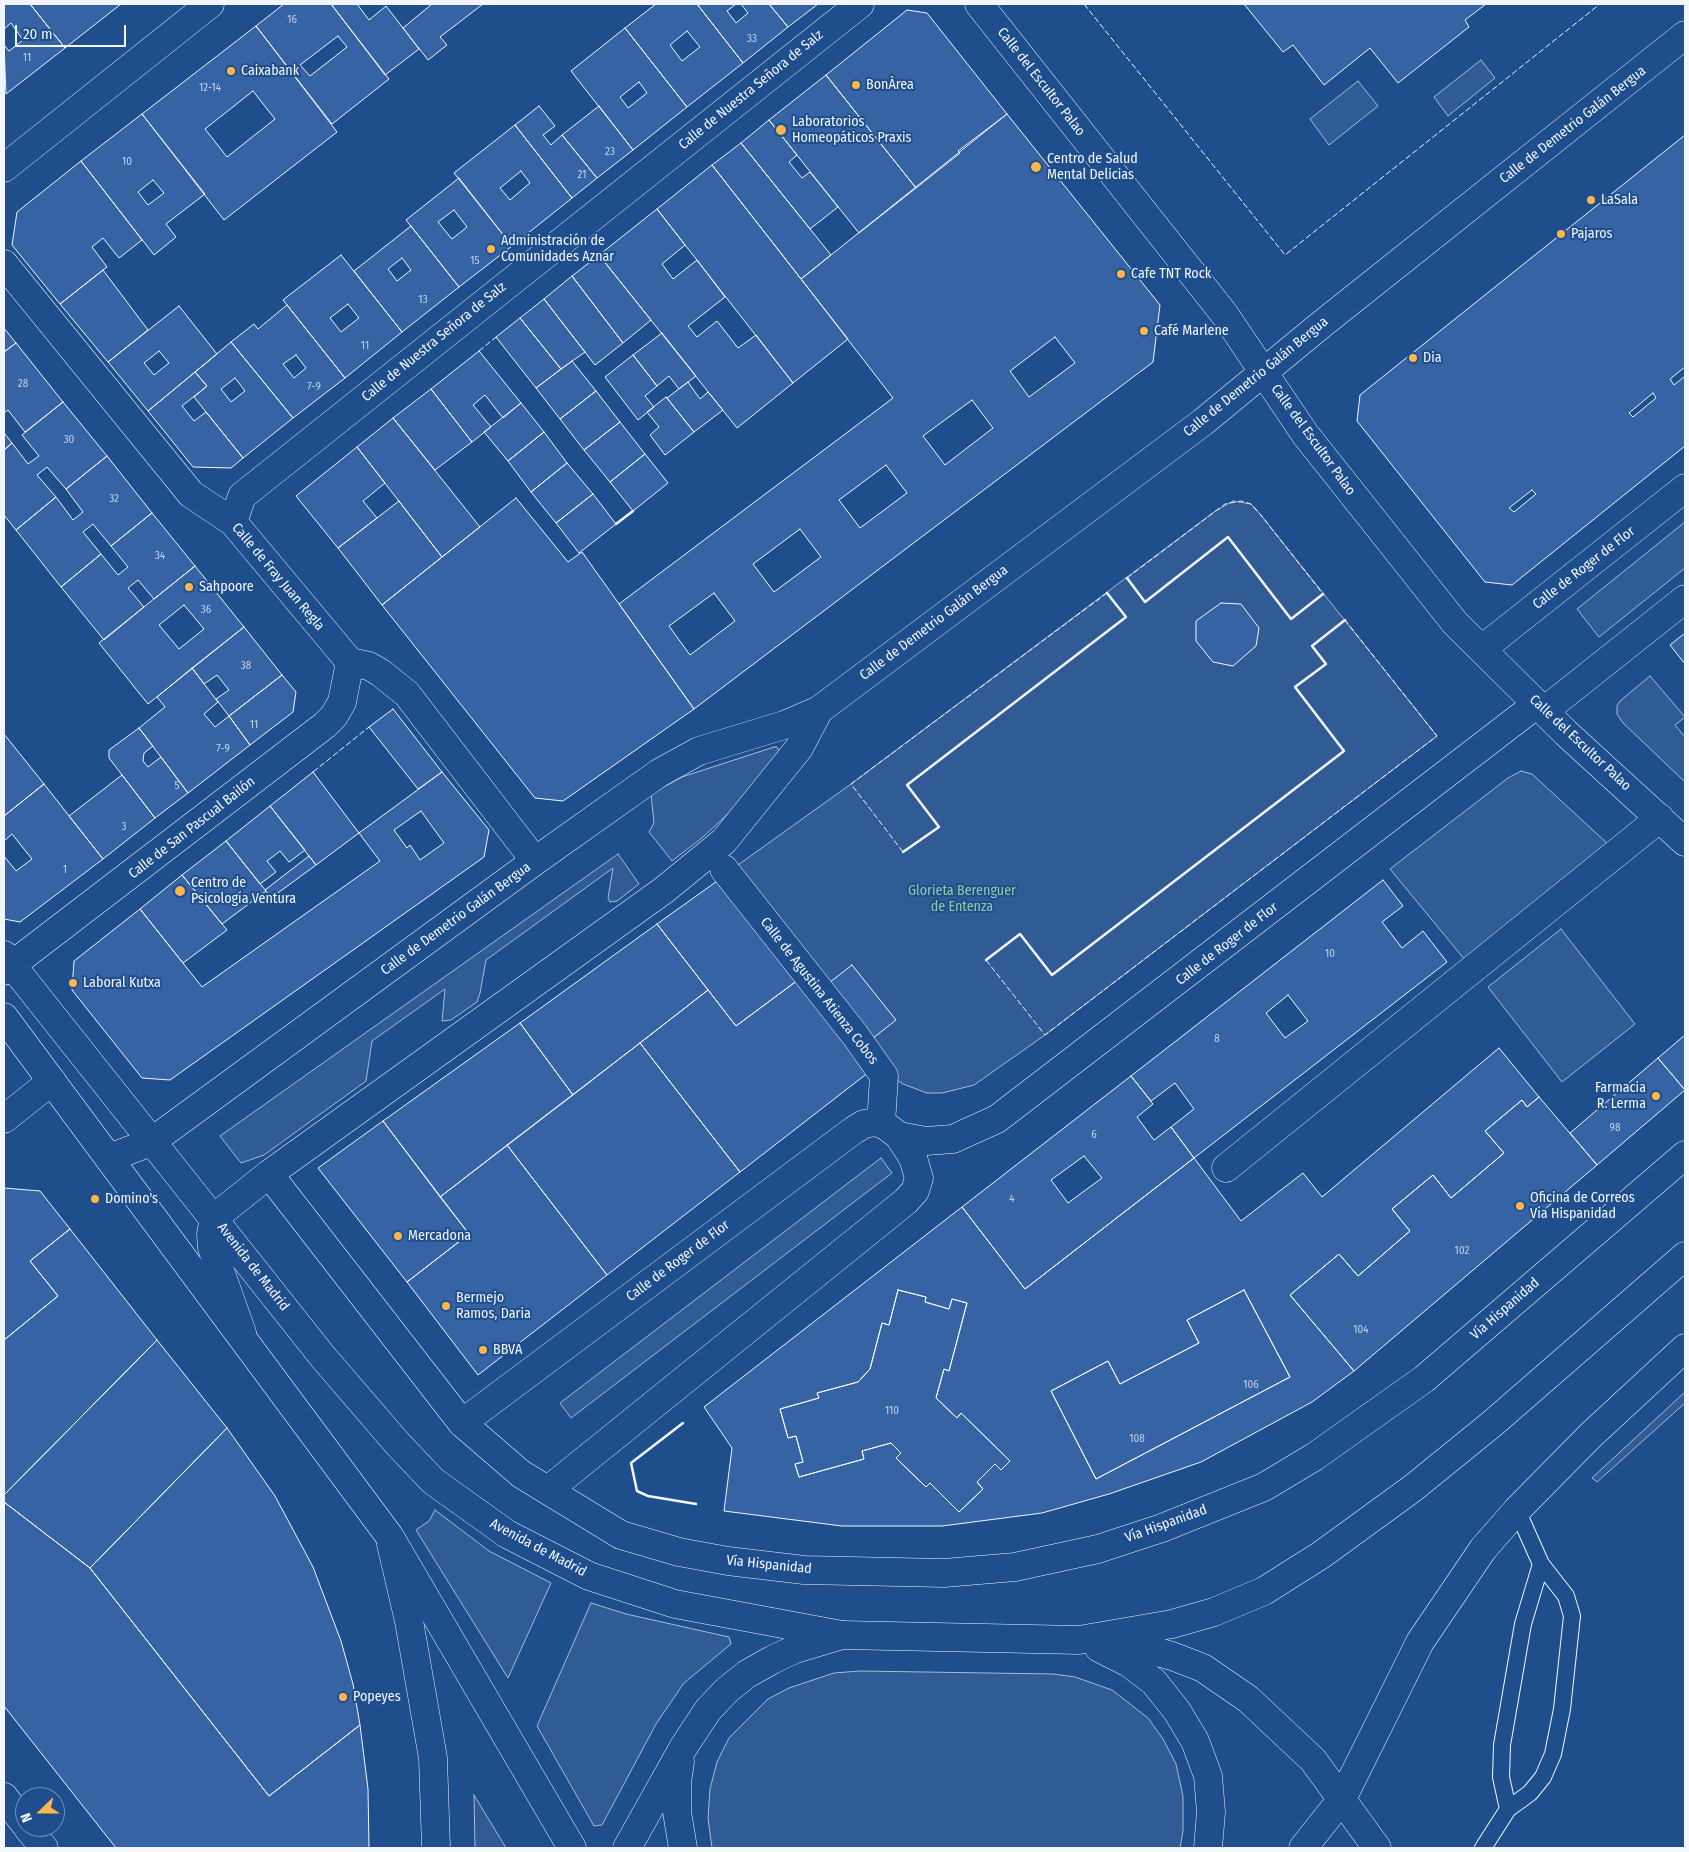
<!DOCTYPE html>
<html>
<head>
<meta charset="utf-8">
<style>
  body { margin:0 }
  #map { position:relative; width:1689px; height:1852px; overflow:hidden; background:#1f4e8c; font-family:"Fira Sans Condensed",sans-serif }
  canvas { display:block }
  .frame { position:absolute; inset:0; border:5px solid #f2f6ff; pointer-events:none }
  .north { position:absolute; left:15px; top:1787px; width:50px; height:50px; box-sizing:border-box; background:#1f4e8c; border:1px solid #7391ba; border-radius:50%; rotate:248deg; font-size:14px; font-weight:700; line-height:20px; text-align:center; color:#f2f6ff }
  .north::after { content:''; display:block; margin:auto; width:18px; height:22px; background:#ffb74d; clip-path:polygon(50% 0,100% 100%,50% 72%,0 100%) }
  .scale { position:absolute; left:15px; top:25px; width:111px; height:22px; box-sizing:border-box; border:2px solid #f2f6ff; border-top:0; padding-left:6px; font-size:15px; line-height:18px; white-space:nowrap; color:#f2f6ff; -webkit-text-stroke:4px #1f4e8c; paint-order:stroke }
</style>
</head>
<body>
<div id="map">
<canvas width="1689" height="1852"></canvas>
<div class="frame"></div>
<div class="north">N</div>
<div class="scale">20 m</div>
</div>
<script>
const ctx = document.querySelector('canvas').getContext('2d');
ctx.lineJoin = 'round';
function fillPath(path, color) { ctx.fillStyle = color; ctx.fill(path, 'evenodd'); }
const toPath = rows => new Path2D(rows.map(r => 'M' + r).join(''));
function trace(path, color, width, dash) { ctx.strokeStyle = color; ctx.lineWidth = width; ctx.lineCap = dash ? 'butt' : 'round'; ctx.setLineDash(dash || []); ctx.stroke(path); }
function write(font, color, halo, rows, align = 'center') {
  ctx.font = font + ' "Fira Sans Condensed",sans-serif'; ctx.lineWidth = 4; ctx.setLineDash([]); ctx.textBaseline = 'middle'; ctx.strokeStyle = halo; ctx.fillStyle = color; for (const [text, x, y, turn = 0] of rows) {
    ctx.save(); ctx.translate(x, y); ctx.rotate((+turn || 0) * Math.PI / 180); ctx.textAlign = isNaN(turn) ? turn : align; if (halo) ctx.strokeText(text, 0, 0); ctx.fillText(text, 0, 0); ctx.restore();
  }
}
const built = toPath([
  [1481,60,1495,78,1448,116,1434,97,1481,60],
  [1358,81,1378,106,1329,145,1310,119,1358,81],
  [1233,501,1251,504,1260,514,1437,736,1045,1035,974,1085,942,1093,927,1093,903,1084,886,1073,731,870,851,784,1214,512,1233,501],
  [1685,522,1685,568,1599,637,1577,609,1685,522],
  [1650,676,1685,717,1675,725,1685,737,1685,782,1623,723,1617,714,1617,706,1620,701,1650,676],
  [774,747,777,747,779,752,732,810,703,837,672,861,649,832,654,823,651,794,682,777,774,747],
  [1521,771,1532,774,1609,845,1465,960,1390,869,1508,778,1521,771],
  [618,854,639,884,617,901,610,902,608,898,613,868,486,960,480,993,477,1002,451,1020,442,1021,445,989,372,1041,366,1081,264,1155,241,1163,220,1136,618,854],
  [1561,929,1635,1024,1562,1082,1488,987,1561,929],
  [881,1158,892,1173,571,1418,560,1403,881,1158],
  [1685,1392,1685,1403,1597,1482,1592,1478,1685,1392],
  [435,1510,489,1551,551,1583,508,1678,416,1530,429,1521,435,1510],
  [591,1603,626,1614,729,1637,731,1644,684,1683,656,1724,602,1825,594,1826,537,1726,591,1603],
  [860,1671,1053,1674,1075,1677,1112,1690,1148,1718,1163,1739,1176,1764,1183,1796,1183,1831,1180,1848,712,1848,708,1818,710,1789,717,1762,729,1738,768,1699,789,1688,834,1673,860,1671],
  [474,1795,494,1828,506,1848,475,1848,474,1795]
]);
fillPath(built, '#305b95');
trace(built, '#a8bbd7', 1);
const building = toPath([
  [4,4,30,4,65,48,6,94,4,45,9,51,23,40,11,23,4,29,4,4],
  [30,4,121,4,65,48,30,4],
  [284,4,331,4,389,79,332,124,256,26,284,4],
  [338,36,347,47,310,76,300,65,338,36],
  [331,4,357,4,369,20,386,6,419,49,385,75,331,4],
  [432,4,483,4,440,37,447,45,428,60,403,28,432,4],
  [656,4,697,4,743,63,687,107,625,28,656,4],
  [687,31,700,47,682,61,670,45,687,31],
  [697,4,736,4,727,11,736,23,748,13,741,4,769,4,788,27,743,63,697,4],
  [769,4,818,4,788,27,769,4],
  [1244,4,1486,4,1465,20,1469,27,1398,83,1370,48,1324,85,1293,45,1283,52,1244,4],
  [907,10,927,13,1007,114,958,151,960,153,916,188,826,75,907,10],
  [256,26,337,132,224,220,142,114,256,26],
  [253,91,275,119,227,157,205,129,253,91],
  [625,28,687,107,633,150,571,71,625,28],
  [639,82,647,93,628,108,620,97,639,82],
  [826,75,916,188,859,233,769,120,826,75],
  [539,106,555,126,543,135,551,145,562,135,597,178,572,198,515,125,539,106],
  [599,106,633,150,597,178,562,135,599,106],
  [142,114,205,194,166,224,176,237,154,255,81,161,142,114],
  [153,180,164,193,148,205,138,192,153,180],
  [1007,114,1160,305,1153,362,694,709,619,604,893,398,801,279,1007,114],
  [1055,337,1075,363,1029,397,1010,371,1055,337],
  [972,400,993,428,945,465,923,436,972,400],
  [886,465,907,493,860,528,839,500,886,465],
  [800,529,821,557,774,592,753,564,800,529],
  [714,593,735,621,690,655,669,626,714,593],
  [769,120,797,155,789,162,802,178,810,172,838,207,810,229,741,143,769,120],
  [515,125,572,198,512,246,454,173,515,125],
  [521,171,530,183,510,200,500,188,521,171],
  [1685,135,1685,367,1670,379,1674,385,1685,376,1685,446,1512,585,1485,582,1357,421,1360,395,1685,135],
  [1653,393,1656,398,1633,417,1629,413,1653,393],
  [1532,490,1536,494,1514,512,1509,508,1532,490],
  [741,143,831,255,801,279,712,165,741,143],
  [81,161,142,240,119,258,103,238,92,247,107,267,60,304,12,245,17,212,81,161],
  [712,165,848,339,793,383,657,209,712,165],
  [459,178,512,246,459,287,406,220,459,178],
  [454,210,467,227,452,239,438,222,454,210],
  [657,209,685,245,662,264,673,279,697,260,725,297,688,326,697,337,717,321,738,348,756,335,793,383,737,428,599,255,657,209],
  [411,226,459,287,402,332,354,271,411,226],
  [402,258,411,270,397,281,388,269,402,258],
  [341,255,402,332,345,378,283,300,341,255],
  [348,304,359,318,341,332,330,318,348,304],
  [599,255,651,320,623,343,572,276,599,255],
  [103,270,148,330,108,362,60,304,103,270],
  [572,276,623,343,595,365,544,299,572,276],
  [544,299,585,352,561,369,520,318,544,299],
  [287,305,345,378,293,418,231,342,254,324,258,329,287,305],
  [296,355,306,368,294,378,283,364,296,355],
  [179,306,217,354,148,411,108,362,179,306],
  [159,351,169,363,154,375,144,363,159,351],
  [520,318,561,369,536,388,496,337,520,318],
  [4,328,16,343,4,352,4,328],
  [662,333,696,376,679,389,669,376,657,386,633,355,662,333],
  [231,342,293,418,243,458,194,397,207,386,195,372,231,342],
  [235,378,245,391,231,402,221,389,235,378],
  [16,343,63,402,25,432,8,410,4,413,4,352,16,343],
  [479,351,521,403,503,418,485,395,473,405,491,427,472,442,431,389,479,351],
  [633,355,657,386,645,396,654,407,638,420,605,377,633,355],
  [572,361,596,391,560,419,536,388,572,361],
  [195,372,207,386,182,406,194,421,206,412,243,458,231,468,193,467,148,411,195,372],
  [688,382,700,399,708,392,723,410,694,432,667,398,688,382],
  [431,389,472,442,435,470,393,418,431,389],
  [596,391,620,422,584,450,560,419,596,391],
  [666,397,694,432,665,455,650,435,659,427,647,412,666,397],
  [63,402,107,456,66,489,47,467,37,475,56,497,16,530,4,515,4,450,12,443,28,464,39,456,22,435,63,402],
  [521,403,544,432,508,461,484,432,521,403],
  [393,418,480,527,442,557,357,447,393,418],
  [620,422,645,454,610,482,584,450,620,422],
  [544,432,567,463,531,492,508,461,544,432],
  [4,433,12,443,4,450,4,433],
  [357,447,385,483,363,501,377,518,338,548,296,496,357,447],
  [645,454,668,483,633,511,610,482,645,454],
  [107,456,152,513,111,546,93,524,83,532,101,554,61,587,16,530,56,497,73,520,83,512,66,489,107,456],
  [567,463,593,494,556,523,531,492,567,463],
  [593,494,616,524,579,553,556,523,593,494],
  [516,498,568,562,582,552,694,709,563,801,535,798,382,605,516,498],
  [399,501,442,557,382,605,338,548,399,501],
  [152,513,195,566,154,599,138,580,128,588,144,607,104,640,61,587,101,554,118,575,128,567,111,546,152,513],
  [195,566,244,627,148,704,99,643,195,566],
  [184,605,204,629,179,649,159,625,184,605],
  [1221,603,1241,604,1259,628,1256,646,1233,666,1213,662,1196,641,1196,621,1221,603],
  [244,627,282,675,229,716,216,699,229,690,217,675,204,684,192,668,244,627],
  [1685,633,1685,664,1670,645,1685,633],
  [192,668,218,702,204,714,215,727,229,716,250,745,188,793,139,728,165,707,157,697,192,668],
  [282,675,296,692,293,712,250,745,229,716,282,675],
  [393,709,442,772,418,789,369,727,393,709],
  [139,728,153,746,144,753,143,761,148,767,161,757,188,793,155,818,109,758,109,750,139,728],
  [4,734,44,784,4,816,4,734],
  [313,772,359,833,316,865,270,806,313,772],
  [442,772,489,830,484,857,170,1080,142,1078,72,990,74,961,140,909,202,987,380,861,359,833,442,772],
  [421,811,444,843,420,860,410,845,407,848,394,830,421,811],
  [122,775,155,818,103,859,69,816,122,775],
  [44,784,103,859,20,922,4,919,4,856,16,871,32,859,12,834,4,841,4,816,44,784],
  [270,806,305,850,289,862,280,851,267,861,276,872,260,884,226,841,270,806],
  [226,841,266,891,222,924,182,875,226,841],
  [309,856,316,865,271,898,265,890,309,856],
  [182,875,227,930,183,963,140,909,182,875],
  [720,879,798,980,736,1026,657,924,720,879],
  [1383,880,1403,906,1382,922,1402,948,1423,931,1447,962,1194,1158,1171,1127,1194,1109,1175,1083,1151,1101,1131,1076,1383,880],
  [1288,995,1308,1021,1285,1038,1266,1013,1288,995],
  [657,924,708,990,573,1095,520,1023,657,924],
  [852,965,896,1020,868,1042,825,986,852,965],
  [798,980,869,1072,740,1172,640,1043,708,990,736,1026,798,980],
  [520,1023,573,1095,440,1197,383,1121,520,1023],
  [1685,1035,1685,1090,1658,1058,1685,1035],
  [640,1043,740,1172,607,1275,507,1145,640,1043],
  [1499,1048,1539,1097,1527,1107,1522,1100,1485,1131,1504,1153,1451,1198,1433,1175,1392,1209,1410,1231,1358,1276,1339,1254,1290,1295,1354,1371,1312,1402,1201,1462,1109,1494,1042,1513,942,1526,842,1526,724,1511,732,1448,704,1407,962,1207,1025,1289,1194,1158,1241,1221,1303,1173,1322,1197,1499,1048],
  [898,1290,926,1297,925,1302,949,1309,952,1299,967,1303,949,1371,944,1369,936,1398,957,1418,961,1413,1010,1461,1001,1470,995,1464,977,1482,983,1489,959,1512,930,1483,926,1487,896,1458,901,1453,891,1443,862,1451,864,1459,799,1477,795,1464,803,1462,796,1436,788,1438,780,1409,819,1398,817,1393,858,1382,870,1369,882,1323,889,1325,898,1290],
  [1244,1290,1290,1377,1096,1479,1051,1391,1108,1361,1120,1384,1199,1343,1187,1320,1244,1290],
  [1658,1058,1685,1090,1597,1165,1570,1133,1658,1058],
  [1131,1076,1153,1104,1137,1117,1154,1140,1171,1127,1194,1158,1025,1289,962,1207,1131,1076],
  [1084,1156,1102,1178,1068,1203,1051,1180,1084,1156],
  [1539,1097,1597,1165,1354,1371,1290,1295,1339,1254,1358,1276,1410,1231,1392,1209,1433,1175,1451,1198,1504,1153,1485,1131,1522,1100,1527,1107,1539,1097],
  [383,1121,469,1234,407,1282,318,1168,383,1121],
  [507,1145,607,1275,478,1375,407,1282,469,1234,440,1197,507,1145],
  [4,1188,40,1191,70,1229,30,1261,58,1296,4,1340,4,1188],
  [70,1229,157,1340,4,1495,4,1340,58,1296,30,1261,70,1229],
  [898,1290,926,1297,925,1302,949,1309,952,1299,967,1303,949,1371,944,1369,936,1398,957,1418,961,1413,1010,1461,1001,1470,995,1464,977,1482,983,1489,959,1512,930,1483,926,1487,896,1458,901,1453,891,1443,862,1451,864,1459,799,1477,795,1464,803,1462,796,1436,788,1438,780,1409,819,1398,817,1393,858,1382,870,1369,882,1323,889,1325,898,1290],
  [1244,1290,1290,1377,1096,1479,1051,1391,1108,1361,1120,1384,1199,1343,1187,1320,1244,1290],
  [157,1340,227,1428,90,1568,4,1502,4,1495,157,1340],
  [227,1428,275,1496,313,1567,341,1641,353,1684,360,1725,269,1796,90,1568,227,1428],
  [4,1502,90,1568,269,1796,360,1725,368,1789,369,1848,116,1848,4,1706,4,1502]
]);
fillPath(building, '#3563a3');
trace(building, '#f2f6ff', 1);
const lane = toPath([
  [1508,1809,1530,1793,1543,1777,1553,1754,1562,1709,1572,1616,1566,1596,1541,1564],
  [1483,1848,1508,1809,1501,1777,1502,1745,1523,1624,1541,1564,1517,1510]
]);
const street = toPath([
  [979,4,1225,315,1305,434,1455,623,1566,733,1685,842],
  [4,264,191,494,233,522,350,662,369,666,381,673,407,694,535,861],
  [233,522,242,496,860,4],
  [1482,649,1685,488],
  [1544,711,1685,599],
  [724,869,855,1035,884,1076,881,1124],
  [4,971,325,725,334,716,342,702,350,662],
  [4,1119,52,1081],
  [899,1136,926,1141,953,1139,997,1119,1537,704],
  [1226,1168,1660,818],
  [269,1174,462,1423,521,1474,621,1535,679,1552,728,1561,804,1570,944,1573,1015,1567,1098,1549,1162,1528,1264,1487,1314,1457,1424,1379,1685,1155],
  [242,1333,212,1248,211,1234,214,1218,269,1174,664,890,724,841,799,748,819,710],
  [462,1423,854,1130,864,1124,876,1122,886,1126,899,1136,913,1158,919,1178,915,1191,906,1201,548,1490],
  [4,1797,25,1824],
  [27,1827,44,1848]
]);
const secondary = toPath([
  [4,168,210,4],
  [109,1158,151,1142,535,861,659,773,699,751,784,725,819,710,1203,422,1322,324,1685,35],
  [391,1544,409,1621,433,1758,436,1848]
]);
const primary = toPath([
  [4,955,323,1357,397,1443,433,1481,507,1534,589,1576,675,1604,842,1635],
  [4,1017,390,1537,572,1848]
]);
const highway = toPath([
  [1108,1643,1136,1646,1172,1656,1203,1668,1248,1699,1313,1760,1377,1848],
  [1099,1648,1129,1663,1154,1682,1177,1711,1195,1741,1208,1776,1211,1812,1208,1848],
  [680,1762,677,1782,677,1812,683,1848],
  [627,1848,683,1748,708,1710,727,1690,747,1674,772,1660,795,1649,842,1635,1079,1640,1172,1624,1214,1612,1264,1591,1321,1555,1413,1488,1493,1423,1685,1256],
  [1303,1848,1342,1799,1420,1642,1483,1549,1517,1510,1591,1435,1685,1348]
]);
trace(lane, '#f2f6ff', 18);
trace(street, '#f2f6ff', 29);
trace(secondary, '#f2f6ff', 29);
trace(primary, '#f2f6ff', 29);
trace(highway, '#f2f6ff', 29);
trace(lane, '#1f4e8c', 16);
trace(street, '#1f4e8c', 28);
trace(secondary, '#1f4e8c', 28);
trace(primary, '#1f4e8c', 28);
trace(highway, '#1f4e8c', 28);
trace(toPath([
  [1084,4,1285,255,1600,4],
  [479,351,496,337],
  [1127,578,1225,504,1241,501,1251,504,1260,514,1323,594],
  [313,772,369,727],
  [903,852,851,784,1107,593],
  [986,960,1045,1035,1437,736,1345,620]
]), '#f2f6ff', 1, [6, 2.5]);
trace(toPath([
  [616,524,633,511],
  [1127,578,1145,602,1228,537,1291,619,1323,594],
  [903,852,939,827,907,785,1126,617,1107,593],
  [986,960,1020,934,1052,975,1344,751,1295,687,1326,664,1312,646,1345,620],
  [683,1423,631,1463,637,1491,648,1496,696,1504]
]), '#f2f6ff', 2.5);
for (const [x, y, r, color] of [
  [231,71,5,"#ffb74d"],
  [856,85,5,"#ffb74d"],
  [781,130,6,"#ffb74d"],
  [1036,167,6,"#ffb74d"],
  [1591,200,5,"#ffb74d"],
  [1561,234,5,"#ffb74d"],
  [491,249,5,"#ffb74d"],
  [1121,274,5,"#ffb74d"],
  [1144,331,5,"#ffb74d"],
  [1413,358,5,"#ffb74d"],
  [189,587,5,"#ffb74d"],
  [180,891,6,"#ffb74d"],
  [73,983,5,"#ffb74d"],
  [1656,1096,5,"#ffb74d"],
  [95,1199,5,"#ffb74d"],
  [1520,1206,5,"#ffb74d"],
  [398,1236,5,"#ffb74d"],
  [446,1306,5,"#ffb74d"],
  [483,1350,5,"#ffb74d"],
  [343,1697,5,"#ffb74d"]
]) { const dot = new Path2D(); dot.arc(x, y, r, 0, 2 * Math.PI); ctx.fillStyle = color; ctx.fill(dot); trace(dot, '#1f4e8c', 2); }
write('11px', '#c3d1e8', null, [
  ["16",292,20],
  ["33",752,39],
  ["11",27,58],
  ["12-14",210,88],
  ["23",610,152],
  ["10",127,162],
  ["21",582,175],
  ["15",475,261],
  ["13",423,300],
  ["11",365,346],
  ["28",23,384],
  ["7-9",314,387],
  ["30",69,440],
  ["32",114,499],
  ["34",160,556],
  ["36",206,610],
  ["38",246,666],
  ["11",254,725],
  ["7-9",223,749],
  ["5",177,786],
  ["3",124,827],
  ["1",65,870],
  ["10",1330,954],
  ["8",1217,1039],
  ["98",1615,1128],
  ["6",1094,1135],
  ["4",1012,1199],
  ["102",1462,1251],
  ["104",1361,1330],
  ["106",1251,1385],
  ["110",892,1411],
  ["108",1137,1439]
]);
write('14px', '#f2f6ff', '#1f4e8c', [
  ["Caixabank",241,71],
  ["BonÀrea",866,85],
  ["Laboratorios",792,122],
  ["Homeopáticos Praxis",792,138],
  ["Centro de Salud",1047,159],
  ["Mental Delicias",1047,175],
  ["LaSala",1601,200],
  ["Pajaros",1571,234],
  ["Administración de",501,241],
  ["Comunidades Aznar",501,257],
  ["Cafe TNT Rock",1131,274],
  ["Café Marlene",1154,331],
  ["Dia",1423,358],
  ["Sahpoore",199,587],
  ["Centro de",191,883],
  ["Psicología Ventura",191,899],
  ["Laboral Kutxa",83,983],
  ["Farmacia",1646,1088,"right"],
  ["R. Lerma",1646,1104,"right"],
  ["Oficina de Correos",1530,1198],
  ["Vía Hispanidad",1530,1214],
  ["Domino's",105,1199],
  ["Mercadona",408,1236],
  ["Bermejo",456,1298],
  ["Ramos, Daria",456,1314],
  ["BBVA",493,1350],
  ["Popeyes",353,1697]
], 'left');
write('14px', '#f2f6ff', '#1f4e8c', [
  ["Calle del Escultor Palao",1041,82,52],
  ["Calle de Nuestra Señora de Salz",751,90,-39],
  ["Calle de Demetrio Galán Bergua",1573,125,-38],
  ["Calle de Nuestra Señora de Salz",434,342,-39],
  ["Calle de Demetrio Galán Bergua",1256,377,-39],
  ["Calle del Escultor Palao",1313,440,54],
  ["Calle de Roger de Flor",1584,568,-38],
  ["Calle de Fray Juan Regla",278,577,50],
  ["Calle de Demetrio Galán Bergua",934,623,-37],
  ["Calle del Escultor Palao",1580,743,43],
  ["Calle de San Pascual Bailón",192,828,-38],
  ["Calle de Demetrio Galán Bergua",456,919,-36],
  ["Calle de Roger de Flor",1227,944,-38],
  ["Calle de Agustina Atienza Cobos",819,991,52],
  ["Calle de Roger de Flor",678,1261,-37],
  ["Avenida de Madrid",253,1267,52],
  ["Vía Hispanidad",1505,1309,-41],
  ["Vía Hispanidad",1166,1524,-20],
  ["Avenida de Madrid",538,1548,28],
  ["Vía Hispanidad",769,1565,6]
]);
write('14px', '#97c8a6', '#1f4e8c', [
  ["Glorieta Berenguer",962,891],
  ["de Entenza",962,907]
]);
</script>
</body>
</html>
